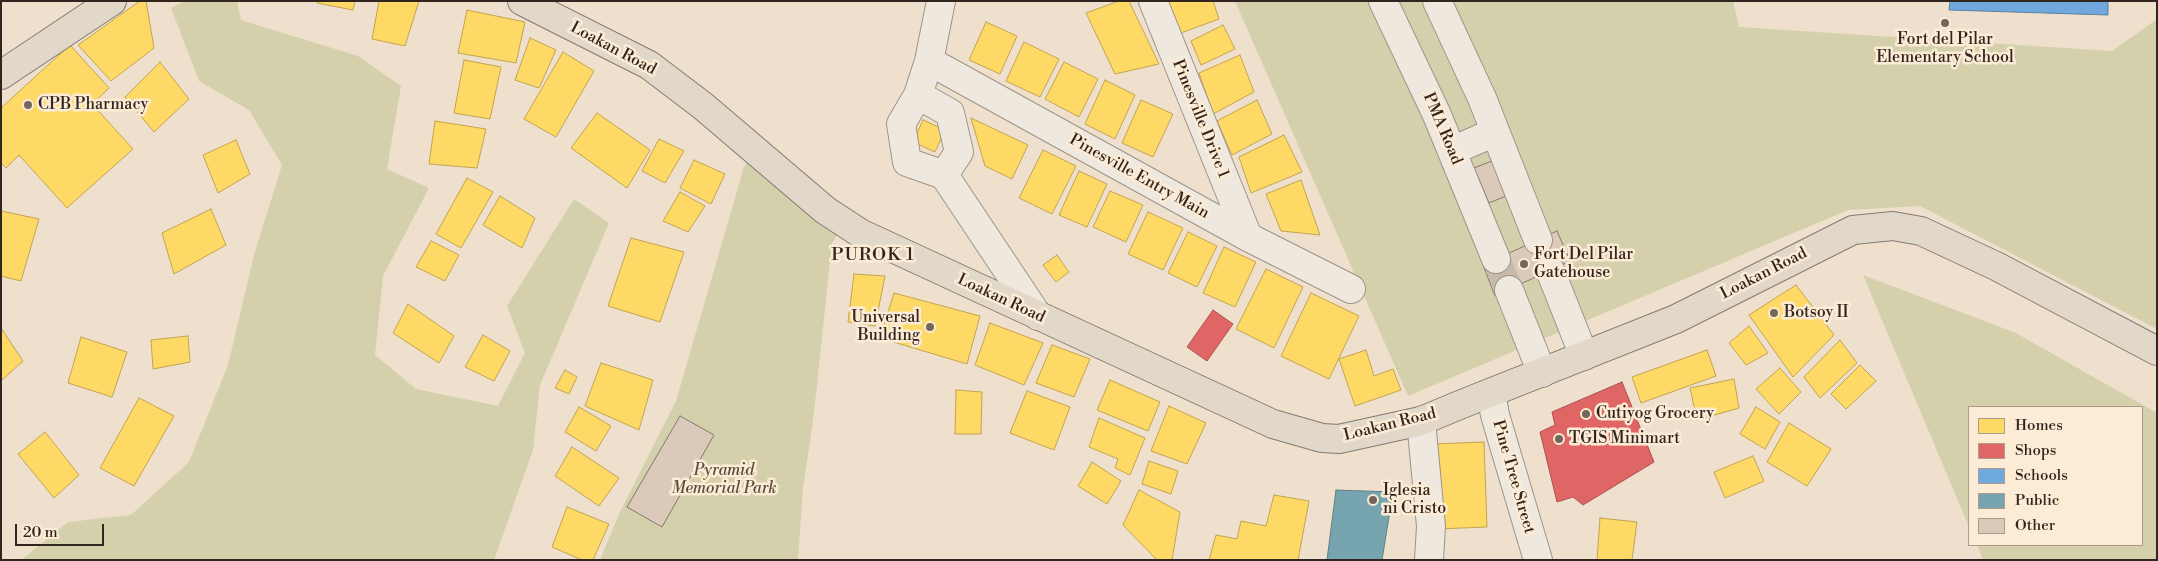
<!DOCTYPE html>
<html>
<head>
<meta charset="utf-8">
<style>
  body { margin:0 }
  #map { position:relative; width:2158px; height:561px; overflow:hidden; background:#eee0cc; font-family:"Libre Bodoni",serif }
  canvas { display:block }
  .frame { position:absolute; inset:0; border:2px solid #32241f; pointer-events:none }
  .legend { position:absolute; left:1968px; top:406px; width:175px; height:140px; box-sizing:border-box; background:#fcecd5; border:1px solid #ab9c8c; margin:0; padding:6px 9px; list-style:none; font-size:15px; color:#32241f }
  .legend li { display:flex; align-items:center; gap:10px; height:25px }
  .legend b { width:25px; border:1px solid #ab9c8c }
  .scale { position:absolute; left:15px; top:524px; width:89px; height:22px; box-sizing:border-box; border:2px solid #32241f; border-top:0; padding-left:6px; font-size:15px; line-height:18px; white-space:nowrap; color:#32241f; -webkit-text-stroke:4px #fcecd5; paint-order:stroke }
</style>
</head>
<body>
<div id="map">
<canvas width="2158" height="561"></canvas>
<div class="frame"></div>
<ul class="legend">
<li><b style="height:14px;background:#ffd966"></b>Homes</li>
<li><b style="height:14px;background:#e06666"></b>Shops</li>
<li><b style="height:14px;background:#6fa8dc"></b>Schools</li>
<li><b style="height:14px;background:#76a5af"></b>Public</li>
<li><b style="height:14px;background:#dbc9ba"></b>Other</li>
</ul>
<div class="scale">20 m</div>
</div>
<script>
const ctx = document.querySelector('canvas').getContext('2d');
ctx.lineJoin = 'round';
function fillPath(path, color) { ctx.fillStyle = color; ctx.fill(path, 'evenodd'); }
const toPath = rows => new Path2D(rows.map(r => 'M' + r).join(''));
function trace(path, color, width, dash) { ctx.strokeStyle = color; ctx.lineWidth = width; ctx.lineCap = dash ? 'butt' : 'round'; ctx.setLineDash(dash || []); ctx.stroke(path); }
function write(font, color, halo, rows, align = 'center') {
  ctx.font = font + ' "Libre Bodoni",serif'; ctx.lineWidth = 5; ctx.setLineDash([]); ctx.textBaseline = 'middle'; ctx.strokeStyle = halo; ctx.fillStyle = color; for (const [text, x, y, turn = 0] of rows) {
    ctx.save(); ctx.translate(x, y); ctx.rotate((+turn || 0) * Math.PI / 180); ctx.textAlign = isNaN(turn) ? turn : align; if (halo) ctx.strokeText(text, 0, 0); ctx.fillText(text, 0, 0); ctx.restore();
  }
}
fillPath(toPath([
  [185,1,237,1,241,20,358,56,401,86,387,169,429,188,383,276,375,355,416,389,498,406,525,353,507,306,574,199,609,223,540,385,533,450,494,560,21,560,68,522,131,515,189,462,228,365,254,255,282,165,249,110,199,81,171,8],
  [1235,1,1733,1,1739,27,2112,51,2157,19,2157,329,1920,206,1848,210,1408,396],
  [750,159,839,232,832,243,814,413,803,489,798,560,600,560,619,514,676,401,744,167],
  [1863,275,2016,333,2157,413,2157,560,1983,560,1977,545,2142,545,2142,407,1969,407,1969,527]
]), '#d5d0ac');
const homes = toPath([
  [140,1,146,1,154,48,111,81,78,45,140,1],
  [317,1,355,1,353,10,317,3,317,1],
  [379,1,419,1,405,46,372,39,379,1],
  [1119,1,1129,1,1159,64,1115,74,1086,13,1119,1],
  [1167,1,1213,1,1219,19,1178,34,1167,1],
  [467,10,525,22,516,63,458,53,467,10],
  [986,22,1017,36,1000,74,969,60,986,22],
  [1223,25,1235,49,1201,65,1191,41,1223,25],
  [530,38,556,50,539,88,515,80,530,38],
  [1024,42,1059,59,1040,97,1006,81,1024,42],
  [70,45,109,88,92,104,133,149,67,208,19,155,6,168,1,163,1,108,70,45],
  [563,52,594,71,556,137,524,119,563,52],
  [1240,55,1254,92,1213,114,1199,73,1240,55],
  [464,60,501,67,490,119,454,113,464,60],
  [160,62,189,99,154,132,125,97,160,62],
  [1064,62,1098,79,1079,117,1045,99,1064,62],
  [1105,80,1135,95,1115,139,1085,124,1105,80],
  [1141,100,1173,114,1153,157,1122,143,1141,100],
  [1257,100,1272,134,1232,155,1217,121,1257,100],
  [597,113,650,150,627,188,571,148,597,113],
  [971,118,1028,145,1012,179,985,166,971,118],
  [923,120,945,130,935,152,913,142,923,120],
  [435,121,486,129,477,168,429,164,435,121],
  [1284,135,1302,172,1251,193,1239,157,1284,135],
  [659,139,684,151,665,183,642,171,659,139],
  [236,140,250,174,218,193,203,155,236,140],
  [1043,150,1076,166,1052,214,1019,198,1043,150],
  [694,160,725,174,711,204,680,188,694,160],
  [1079,171,1107,184,1087,227,1059,215,1079,171],
  [467,178,493,192,461,248,436,234,467,178],
  [1301,180,1320,235,1281,231,1266,194,1301,180],
  [1110,191,1143,205,1126,242,1093,227,1110,191],
  [680,192,705,206,688,232,663,221,680,192],
  [500,196,535,218,522,248,483,225,500,196],
  [211,209,226,245,174,274,162,233,211,209],
  [1,211,39,219,21,281,1,276,1,211],
  [1148,212,1183,228,1163,270,1128,254,1148,212],
  [1188,232,1217,246,1197,287,1168,273,1188,232],
  [631,238,684,252,660,322,608,306,631,238],
  [431,241,459,255,445,281,416,267,431,241],
  [1224,247,1256,262,1235,307,1203,293,1224,247],
  [1057,255,1069,272,1056,282,1043,265,1057,255],
  [1266,269,1303,287,1274,348,1236,329,1266,269],
  [854,274,885,276,875,326,848,322,854,274],
  [1796,285,1834,335,1793,377,1749,315,1796,285],
  [894,293,980,316,967,364,880,338,894,293],
  [1311,293,1359,316,1329,379,1281,356,1311,293],
  [408,304,454,336,439,363,393,333,408,304],
  [990,323,1043,343,1024,385,975,365,990,323],
  [1749,326,1768,353,1746,365,1729,343,1749,326],
  [1,328,23,361,1,381,1,328],
  [483,335,510,351,494,381,465,367,483,335],
  [188,336,190,362,153,369,151,340,188,336],
  [81,337,127,352,112,397,68,383,81,337],
  [1840,340,1857,363,1820,398,1804,377,1840,340],
  [1052,345,1090,359,1074,397,1036,383,1052,345],
  [1366,350,1374,376,1393,369,1401,390,1355,406,1339,359,1366,350],
  [1707,350,1716,376,1641,403,1632,377,1707,350],
  [601,363,653,380,639,430,585,406,601,363],
  [1860,365,1876,381,1846,409,1831,394,1860,365],
  [1780,368,1801,392,1779,414,1756,389,1780,368],
  [565,370,577,377,569,394,555,388,565,370],
  [1734,379,1739,408,1697,420,1690,388,1734,379],
  [1110,380,1160,402,1148,431,1097,410,1110,380],
  [956,390,982,392,981,434,955,434,956,390],
  [1027,391,1070,407,1054,450,1010,433,1027,391],
  [139,398,174,416,134,486,100,468,139,398],
  [1169,406,1206,423,1187,464,1151,451,1169,406],
  [579,407,611,426,596,451,565,432,579,407],
  [1756,407,1780,422,1765,449,1740,434,1756,407],
  [1099,418,1145,438,1130,475,1115,468,1118,459,1089,447,1099,418],
  [1789,423,1831,449,1807,486,1767,462,1789,423],
  [45,432,79,475,54,498,18,454,45,432],
  [1484,442,1487,527,1437,529,1433,444,1484,442],
  [572,447,619,478,599,506,555,476,572,447],
  [1753,456,1764,481,1725,498,1714,472,1753,456],
  [1149,461,1178,471,1171,494,1142,484,1149,461],
  [1092,462,1121,481,1107,504,1078,486,1092,462],
  [1139,490,1180,512,1172,560,1157,560,1123,525,1139,490],
  [1274,495,1309,501,1298,560,1209,560,1216,535,1237,539,1241,521,1266,526,1274,495],
  [567,507,609,524,593,560,582,560,552,547,567,507],
  [1600,518,1637,522,1632,560,1597,560,1600,518]
]);
fillPath(homes, '#ffd966');
trace(homes, '#c2a351', 1);
const shops = toPath([
  [1213,310,1233,324,1207,361,1187,347,1213,310],
  [1622,382,1654,462,1583,505,1573,497,1557,502,1540,432,1555,425,1552,412,1622,382]
]);
fillPath(shops, '#e06666');
trace(shops, '#ac5251', 1);
const schools = toPath([
  [1950,1,2108,1,2108,15,1949,10,1950,1]
]);
fillPath(schools, '#6fa8dc');
trace(schools, '#5d80a3', 1);
const public = toPath([
  [1336,490,1393,492,1382,560,1327,560,1336,490]
]);
fillPath(public, '#76a5af');
trace(public, '#627e84', 1);
const building = toPath([
  [1492,161,1506,196,1489,203,1474,168,1492,161],
  [1557,231,1570,261,1495,296,1483,265,1557,231],
  [680,416,714,435,662,527,627,507,680,416]
]);
fillPath(building, '#dbc9ba');
trace(building, '#837a70', 1);
trace(toPath([
  [1496,259,1509,290]
]), '#c8baa9', 28, [28, 14]);
const minor = toPath([
  [941,1,929,61,918,95,901,124,907,162,944,175,1038,316],
  [1153,1,1248,237],
  [1383,1,1437,115,1496,259],
  [1437,1,1482,98,1538,240],
  [929,61,1248,237,1351,289],
  [918,95,950,113,959,152,944,175],
  [1452,151,1495,132],
  [1550,270,1584,356],
  [1509,290,1542,373],
  [1491,393,1495,415,1538,560],
  [1421,421,1431,526,1429,560]
]);
const major = toPath([
  [522,1,649,65,703,106,825,210,860,233,1273,424,1322,438,1339,439,1421,421,1462,404,1676,319,1853,230,1893,226,1921,231,1996,266,2157,351],
  [1,75,112,1]
]);
trace(minor, '#9d9488', 30);
trace(major, '#837a70', 30);
trace(minor, '#efe8df', 28);
trace(major, '#e2d8c9', 28);
for (const [x, y, r, color] of [
  [1945,23,5,"#74665c"],
  [28,105,5,"#74665c"],
  [1524,264,5,"#74665c"],
  [1774,313,5,"#74665c"],
  [930,327,5,"#74665c"],
  [1586,414,5,"#74665c"],
  [1559,439,5,"#74665c"],
  [1373,500,5,"#74665c"]
]) { const dot = new Path2D(); dot.arc(x, y, r, 0, 2 * Math.PI); ctx.fillStyle = color; ctx.fill(dot); trace(dot, '#fcecd5', 2); }
write('16px', '#32241f', '#fcecd5', [
  ["Fort del Pilar",1945,40,"center"],
  ["Elementary School",1945,58,"center"],
  ["CPB Pharmacy",38,105],
  ["Fort Del Pilar",1534,255],
  ["Gatehouse",1534,273],
  ["Botsoy II",1784,313],
  ["Universal",920,318,"right"],
  ["Building",920,336,"right"],
  ["Cutiyog Grocery",1596,414],
  ["TGIS Minimart",1569,439],
  ["Iglesia",1383,491],
  ["ni Cristo",1383,509]
], 'left');
write('16px', '#32241f', '#fcecd5', [
  ["Loakan Road",613,49,28],
  ["Pinesville Drive 1",1200,119,68],
  ["PMA Road",1442,129,67],
  ["Pinesville Entry Main",1139,177,29],
  ["Loakan Road",1764,274,-27],
  ["Loakan Road",1001,299,25],
  ["Loakan Road",1390,425,-14],
  ["Pine Tree Street",1513,477,74]
]);
write('italic 16px', '#564c3c', '#fcecd5', [
  ["Pyramid",724,471],
  ["Memorial Park",724,489]
]);
ctx.letterSpacing = '1px';
write('18px', '#32241f', '#fcecd5', [
  ["PUROK 1",873,256]
]);
ctx.letterSpacing = '0px';
</script>
</body>
</html>
